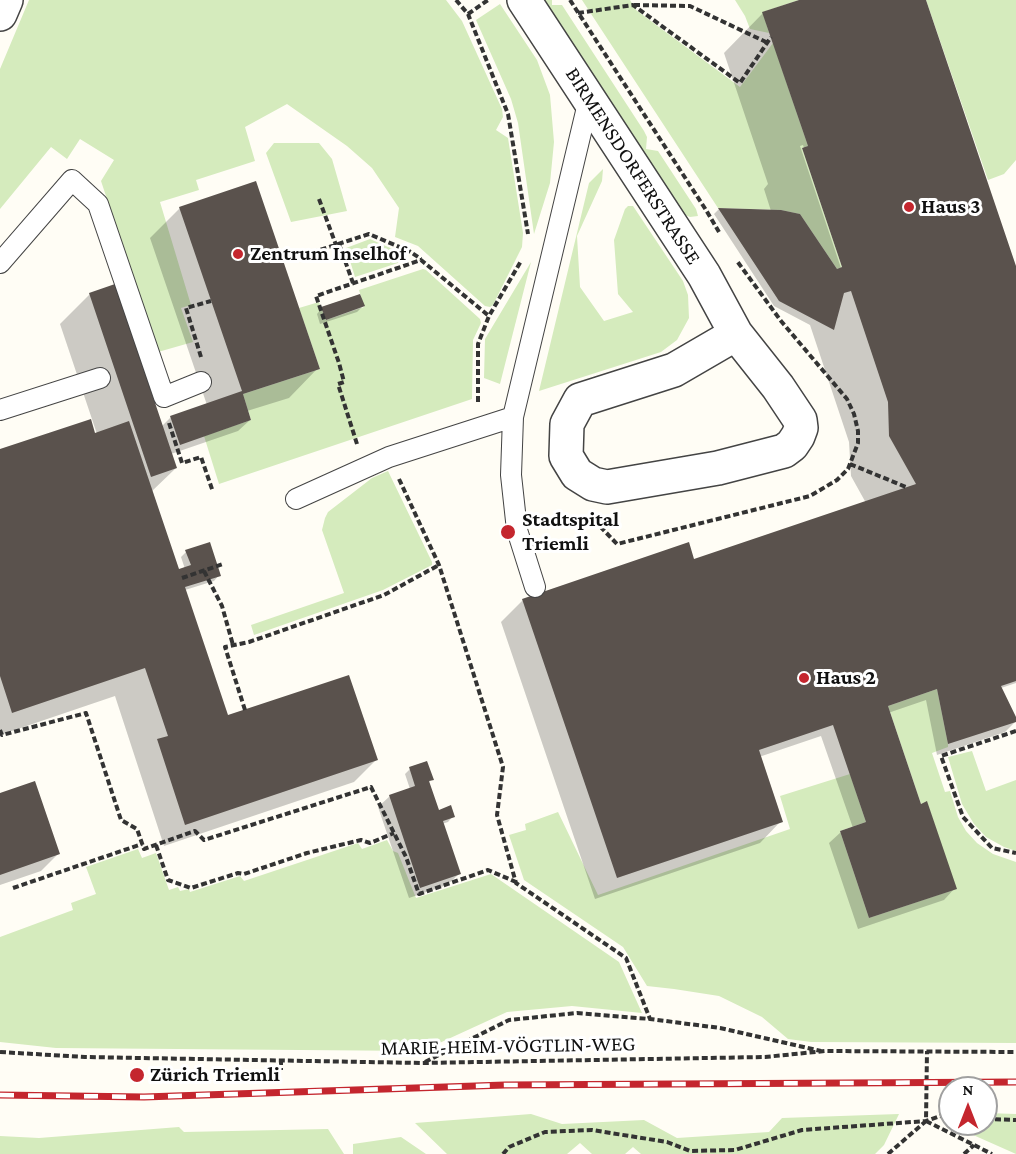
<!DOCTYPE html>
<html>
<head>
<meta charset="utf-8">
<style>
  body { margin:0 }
  #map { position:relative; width:1016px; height:1154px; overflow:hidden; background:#fffdf5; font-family:"Crimson Pro",serif }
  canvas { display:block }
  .north { position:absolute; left:938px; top:1076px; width:60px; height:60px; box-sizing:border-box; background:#fff; border:2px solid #a0a0a0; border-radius:50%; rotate:0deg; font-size:16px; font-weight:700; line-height:24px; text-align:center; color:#111 }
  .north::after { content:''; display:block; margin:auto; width:21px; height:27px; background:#c4262e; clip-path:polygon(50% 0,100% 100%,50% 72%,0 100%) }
</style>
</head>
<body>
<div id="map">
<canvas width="1016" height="1154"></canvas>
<div class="north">N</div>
</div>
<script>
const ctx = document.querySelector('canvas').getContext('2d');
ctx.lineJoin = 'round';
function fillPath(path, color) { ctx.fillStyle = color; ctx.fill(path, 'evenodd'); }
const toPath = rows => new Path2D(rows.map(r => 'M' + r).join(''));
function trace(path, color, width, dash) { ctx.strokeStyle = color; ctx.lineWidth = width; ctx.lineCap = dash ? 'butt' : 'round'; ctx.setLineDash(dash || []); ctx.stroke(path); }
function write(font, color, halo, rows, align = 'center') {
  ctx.font = font + ' "Crimson Pro",serif'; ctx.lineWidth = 6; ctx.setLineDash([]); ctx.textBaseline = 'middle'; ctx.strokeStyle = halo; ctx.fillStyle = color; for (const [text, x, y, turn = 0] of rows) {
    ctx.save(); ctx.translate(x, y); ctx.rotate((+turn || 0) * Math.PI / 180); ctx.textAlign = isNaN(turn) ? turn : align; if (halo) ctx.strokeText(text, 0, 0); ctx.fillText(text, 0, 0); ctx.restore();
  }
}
fillPath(toPath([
  [29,0,446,0,462,21,502,109,503,117,496,130,508,138,523,233,522,247,493,305,490,307,485,306,418,246,395,237,399,208,372,168,347,146,287,104,245,127,255,161,196,180,199,190,160,202,191,305,181,308,193,342,158,352,101,181,114,160,80,139,67,159,51,147,0,209,0,69],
  [542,0,552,0,552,5,562,5,644,131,647,137,646,149,658,151,696,209,698,216,690,217,683,214],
  [582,0,630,0,636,10,740,87,773,43,808,146,802,148,842,267,837,269,800,214,781,210,718,208],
  [735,0,799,0,763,12,769,33,750,29,745,16],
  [926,0,1016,0,1016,160,1004,174,988,180],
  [500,4,537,60,550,95,554,142,550,183,534,234,518,123,511,99,476,20],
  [274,143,319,143,332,159,347,211,291,222,266,153],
  [603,169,602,181,577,236,580,287,604,321,633,312,618,294,614,240,625,209,628,206,633,206,683,281,688,295,689,318,677,340,661,352,539,391,589,183],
  [370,239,406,255,407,260,355,277,346,248],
  [531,262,500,384,484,378,485,339],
  [423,269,426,270,480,319,481,323,473,340,472,399,219,484,204,436,251,420,243,394,320,369,299,308,319,302,326,320,364,307,359,290],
  [388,471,432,562,432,565,383,590,254,635,251,625,344,593,322,530,325,518,328,512,372,478],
  [937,689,948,744,948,747,932,753,945,792,950,791,958,817,966,831,977,843,993,854,1016,862,1016,1043,811,1042,788,1039,762,1017,719,996,674,989,647,986,623,947,524,880,509,835,526,830,525,824,558,812,598,895,790,829,780,796,850,774,866,822,840,831,869,918,956,889,927,802,921,804,888,706],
  [972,751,986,791,1016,780,1016,851,1004,847,986,837,974,824,962,804,948,757],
  [387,840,393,851,398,853,416,898,491,874,619,962,642,1013,572,1006,507,1012,422,1051,56,1048,0,1042,0,937,73,910,71,903,96,894,86,867,138,849,142,858,156,853,169,890,178,887,180,891,189,889,190,892,240,876,244,881,358,843,362,849],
  [986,1113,1016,1114,1016,1154,953,1126,953,1124,986,1124],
  [531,1114,562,1124,644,1120,677,1138,769,1132,782,1118,899,1114,884,1145,875,1154,641,1154,633,1147,625,1154,592,1154,580,1143,567,1154,447,1154,415,1123],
  [179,1127,184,1132,328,1129,344,1154,0,1154,0,1136,39,1138],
  [401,1137,426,1154,353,1154,353,1144]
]), '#d5ebbd');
fillPath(toPath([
  [803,0,924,0,1016,271,1016,683,1001,688,1016,721,1005,732,937,755,926,700,888,713,920,806,955,888,944,900,858,929,829,843,841,832,853,828,821,736,759,757,781,821,760,843,595,899,501,622,523,600,689,563,866,503,851,476,849,442,810,325,774,306,714,214,719,209,771,211,764,189,768,184,724,53,763,13],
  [803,145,844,268,841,268,800,146],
  [180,208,318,368,289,398,247,411,250,420,238,431,171,454,176,468,151,492,178,571,185,569,181,557,186,552,219,575,214,581,185,590,227,715,376,760,354,782,164,846,115,696,0,735,0,450,97,434,60,324,90,294,162,426,171,417,207,405,150,238],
  [363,306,357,312,320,324,317,314,322,308],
  [410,769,432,779,428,783,438,812,453,816,448,822,442,824,459,874,447,885,409,898,378,807,390,796,410,789,405,774],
  [0,794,58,854,41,871,0,885]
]), '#0003');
fillPath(toPath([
  [799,0,926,0,1016,266,1016,681,1001,686,1016,717,1016,722,948,744,937,689,888,706,921,804,927,801,957,889,869,918,840,831,866,822,833,725,759,750,783,822,617,878,522,599,689,542,694,559,916,484,889,436,888,402,851,291,844,293,834,330,779,301,718,208,781,210,800,214,837,269,842,267,802,148,808,146,762,12],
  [256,181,320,369,243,394,251,420,180,445,170,416,242,391,179,207],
  [115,284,177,468,151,477,89,293],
  [360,294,365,306,326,320,321,307],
  [91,419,95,433,129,421,179,569,191,565,185,550,210,542,221,576,185,587,228,715,349,675,378,760,185,825,157,739,168,736,145,668,12,713,0,676,0,449],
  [427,761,434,780,429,781,439,810,451,805,455,817,443,821,461,874,420,888,389,795,415,786,409,767],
  [35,781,60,854,0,875,0,793]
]), '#5a524d');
const lane = toPath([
  [0,263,72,180,98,204,164,397,201,382],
  [0,410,100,378],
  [513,417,511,475,517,530,535,587],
  [296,499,389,457,513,417,589,99]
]);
const street = toPath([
  [524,0,704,275,736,334,778,387,800,420,801,428,798,436,792,445,784,451,718,468,607,487,593,484,577,474,566,456,567,424,580,400,674,370,736,334],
  [0,14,6,0]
]);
trace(lane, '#444', 22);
trace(street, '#444', 36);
trace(toPath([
  [456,0,468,14,508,114,528,234],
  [570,0,706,210,719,232],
  [634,5,690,6,766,42],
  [578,13,633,5,740,83,771,37],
  [468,14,488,0],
  [319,199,336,245],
  [339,244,353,283],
  [295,258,369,234,409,251,421,259],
  [201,357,186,308,211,301],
  [478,402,478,344,489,316,521,261],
  [169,423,182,463,201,457,213,492],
  [357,444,338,384,344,382,339,363,316,296,421,260,489,316],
  [850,464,906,487],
  [399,479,439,565,503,767,497,815,516,883,626,958,650,1019],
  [594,520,617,544,810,496,837,480,848,469,858,443,858,431,854,414,847,399,781,321,737,261],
  [204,571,222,606,233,645],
  [182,578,223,564],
  [245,710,225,647,249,642,384,595,439,565],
  [0,730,2,735,86,713,121,820,137,829,144,849,195,831,204,840,371,787,406,857,419,894,488,870,516,882],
  [1016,731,941,756,963,817,992,848,1016,853],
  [156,845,168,880,191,888,238,873,244,874,307,853,361,840,370,843,394,833],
  [13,888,142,844],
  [0,1052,85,1057,422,1063,765,1057,825,1051,1016,1052],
  [281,1059,281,1070],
  [425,1062,509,1020,577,1013,650,1019,720,1028,821,1051],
  [986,1119,1016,1120],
  [926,1121,992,1154],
  [503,1154,509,1147,545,1132,592,1130,667,1142,690,1151,735,1150,802,1130,926,1121,940,1116,950,1117],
  [888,1154,926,1121,927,1051],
  [964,1154,974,1145]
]), '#333', 4, [6, 3]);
trace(lane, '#fff', 20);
trace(street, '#fff', 33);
const rail = toPath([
  [0,1095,144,1097,505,1085,1016,1082]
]);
trace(rail, '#c4262e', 7);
trace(rail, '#fff', 4.5, [14]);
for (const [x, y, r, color] of [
  [909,207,6,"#c4262e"],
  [238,254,6,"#c4262e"],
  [508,532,8,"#c4262e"],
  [804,678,6,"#c4262e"],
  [137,1075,8,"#c4262e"]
]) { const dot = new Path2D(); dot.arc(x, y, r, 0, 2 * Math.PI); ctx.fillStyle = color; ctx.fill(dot); trace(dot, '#fff', 2); }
write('21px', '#111', '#fff', [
  ["BIRMENSDORFERSTRASSE",633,166,57],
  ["MARIE-HEIM-VÖGTLIN-WEG",508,1046,-1]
]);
write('bold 21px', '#111', '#fff', [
  ["Haus 3",921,207],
  ["Zentrum Inselhof",250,254],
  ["Stadtspital",522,520],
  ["Triemli",522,544],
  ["Haus 2",816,678],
  ["Zürich Triemli",150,1075]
], 'left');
</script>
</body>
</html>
